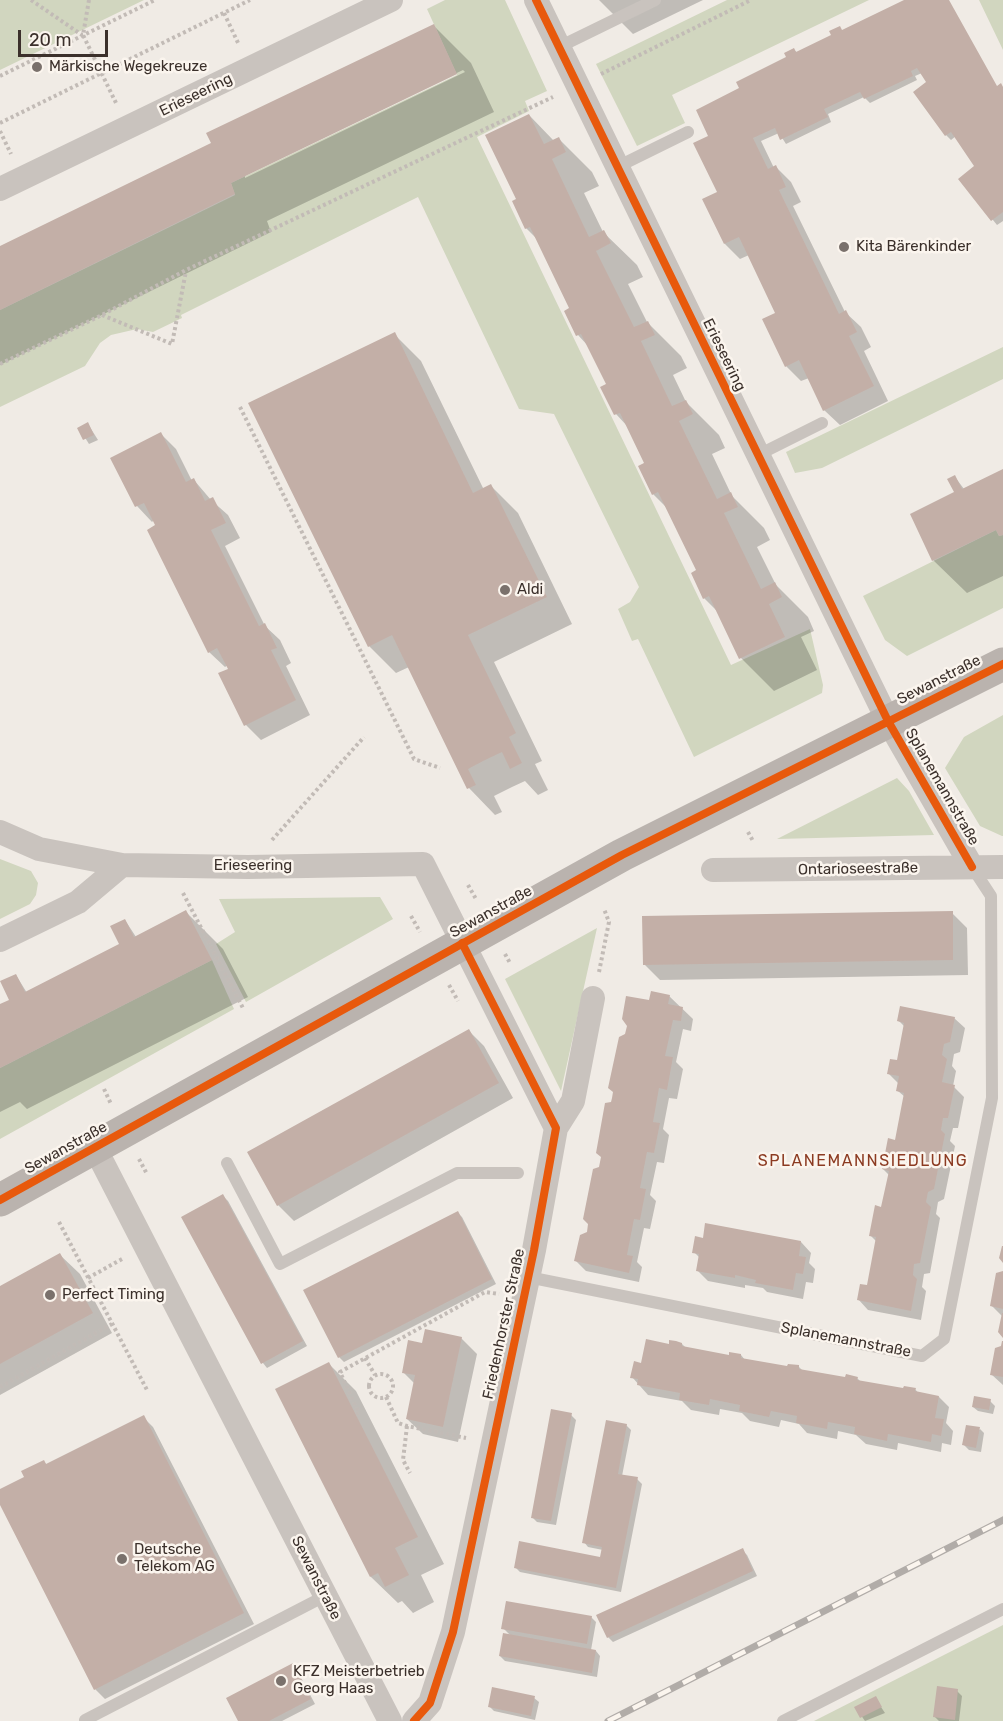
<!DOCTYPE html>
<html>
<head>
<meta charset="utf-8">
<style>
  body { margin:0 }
  #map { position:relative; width:1003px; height:1721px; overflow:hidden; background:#f0ebe5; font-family:Rubik,sans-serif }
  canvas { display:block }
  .scale { position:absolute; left:18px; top:30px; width:90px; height:27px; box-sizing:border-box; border:3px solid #3b302b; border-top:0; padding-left:8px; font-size:18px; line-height:21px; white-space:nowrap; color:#3b302b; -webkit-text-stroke:4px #fbf5ee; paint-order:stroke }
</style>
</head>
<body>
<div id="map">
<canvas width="1003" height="1721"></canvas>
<div class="scale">20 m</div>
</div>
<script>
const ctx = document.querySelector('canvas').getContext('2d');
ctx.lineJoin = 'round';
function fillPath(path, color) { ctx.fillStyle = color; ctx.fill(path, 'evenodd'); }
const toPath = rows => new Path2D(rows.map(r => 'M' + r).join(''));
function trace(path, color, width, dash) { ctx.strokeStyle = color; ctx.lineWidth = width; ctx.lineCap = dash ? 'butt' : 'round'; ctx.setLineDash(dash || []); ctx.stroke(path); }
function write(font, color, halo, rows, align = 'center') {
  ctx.font = font + ' Rubik,sans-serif'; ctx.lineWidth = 5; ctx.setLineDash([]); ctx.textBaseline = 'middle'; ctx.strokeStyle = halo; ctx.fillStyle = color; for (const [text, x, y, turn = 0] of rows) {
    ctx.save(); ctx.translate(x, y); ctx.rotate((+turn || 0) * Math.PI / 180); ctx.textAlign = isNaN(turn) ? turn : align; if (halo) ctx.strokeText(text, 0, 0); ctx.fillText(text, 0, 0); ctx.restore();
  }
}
fillPath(toPath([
  [0,0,144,0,0,70],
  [445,0,505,0,547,91,525,101,529,111,477,137,731,665,810,629,823,685,822,693,694,757,638,639,632,641,618,609,630,602,639,587,554,414,519,409,418,197,181,315,182,318,153,332,137,329,111,335,100,343,85,366,0,407,0,310,235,195,231,183,457,75,427,9],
  [727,0,869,0,672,95,685,123,637,146,596,64],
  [979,0,1003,0,1003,50],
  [1003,347,1003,379,822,468,795,473,786,452],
  [996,530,999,536,1003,535,1003,608,907,656,885,640,863,596],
  [1003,715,1003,836,1002,836,980,826,945,768,964,737],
  [897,778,909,791,934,835,777,839],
  [0,859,31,871,38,883,36,895,30,904,0,919],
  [380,897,393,919,246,1002,216,944,235,932,219,899],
  [597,928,561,1091,505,979],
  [212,960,234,1009,0,1139,0,1068],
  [1003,1625,1003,1721,814,1721]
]), '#d1d6bf');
fillPath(toPath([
  [599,0,703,0,633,34],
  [908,0,947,0,999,93,1003,88,1003,221,997,225,960,179,977,166,956,136,951,140,946,135,928,83,922,73,915,76,917,80,870,103,864,97,828,114,831,122,786,144,779,133,761,141,774,168,776,167,791,182,801,202,793,206,845,312,861,327,871,347,864,351,888,401,840,425,824,410,809,378,801,381,786,366,777,313,749,255,740,259,725,244,710,136,741,88,788,58,794,50,798,53],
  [434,26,471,63,494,112,267,221,271,232,0,365,0,248,214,144],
  [463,70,465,72,245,178,245,175],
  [529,115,554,141,559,139,592,172,599,186,584,193,603,232,637,265,643,277,628,284,647,322,681,356,687,368,673,375,686,402,719,435,725,448,712,454,732,496,764,528,770,540,757,547,776,585,808,617,814,631,801,637,817,670,774,691,741,658,718,612,704,598,698,571,667,508,653,494,646,464,628,427,616,414,608,385,589,347,578,335,571,308,538,240,526,228,518,200],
  [394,334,421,361,484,490,491,486,518,513,572,624,494,662,542,761,535,764,548,790,538,795,525,781,512,787,494,796,502,812,495,815,469,788,409,667,396,673,369,646],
  [88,424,98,440,89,444,79,428],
  [161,434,176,449,192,481,194,480,211,500,228,515,240,538,225,546,265,626,280,640,291,663,286,666,310,715,261,740,246,725,228,665,225,667,209,652,154,520,152,522,137,506,112,459],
  [1003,470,1003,576,967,593,933,560,957,493,955,477,964,489],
  [186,912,223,949,248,997,27,1109,20,1102,0,1112,0,1006,12,1000,16,975,27,993,121,945,125,920,136,937],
  [952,913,967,928,968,975,660,980,644,964],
  [669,996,693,1019,691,1031,683,1029,676,1062,683,1069,677,1099,669,1098,663,1129,669,1135,664,1163,657,1162,650,1195,656,1201,650,1229,644,1228,637,1262,642,1267,639,1282,586,1271,576,1261,588,1233,626,1035,650,1002],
  [954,1018,965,1028,960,1052,954,1054,952,1066,956,1071,953,1086,964,1097,958,1128,953,1128,950,1141,955,1146,944,1199,938,1202,936,1214,940,1218,930,1273,924,1274,922,1287,926,1291,921,1320,868,1310,858,1299,868,1287,877,1242,870,1235,883,1208,889,1175,883,1169,896,1141,905,1097,898,1091,899,1084,888,1073,898,1062,905,1027,899,1021],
  [469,1031,484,1046,513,1098,294,1221,278,1205,249,1153],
  [223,1196,228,1201,307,1346,267,1368,263,1363],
  [457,1212,462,1217,496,1284,344,1362,339,1357],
  [801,1242,811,1253,809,1263,815,1269,813,1283,806,1282,803,1299,767,1292,763,1288,745,1285,745,1288,708,1281,698,1271,700,1258,694,1252],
  [60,1255,80,1274,112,1333,0,1395,0,1288],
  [1003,1272,1003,1335,1003,1317,992,1306],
  [461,1338,477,1354,458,1442,423,1434,407,1419,415,1384,403,1372,423,1345],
  [682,1344,686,1348,730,1356,741,1355,745,1360,788,1368,799,1367,803,1371,847,1379,857,1378,861,1382,904,1390,915,1389,919,1394,939,1397,949,1407,946,1423,953,1431,951,1445,942,1443,941,1452,898,1443,897,1450,866,1444,856,1435,838,1431,837,1439,807,1433,799,1424,781,1420,779,1427,750,1421,742,1413,720,1409,719,1415,691,1410,682,1401,648,1395,632,1377,643,1365,670,1346],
  [1003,1344,1003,1385,991,1374],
  [329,1364,356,1391,444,1564,421,1575,434,1602,413,1613,402,1601,398,1603,371,1577],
  [990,1401,995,1406,993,1414,978,1411,973,1407],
  [571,1415,576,1420,556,1525,537,1522,532,1517],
  [143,1417,153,1427,254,1624,105,1699,95,1689,0,1502,0,1491,26,1478,43,1461,47,1465],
  [626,1425,631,1430,622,1476,637,1479,642,1484,621,1592,520,1572,515,1567,601,1559,603,1550,588,1547,584,1542],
  [980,1429,984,1433,981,1452,969,1450,964,1445],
  [742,1550,747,1555,757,1576,613,1642,608,1637],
  [591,1617,596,1622,591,1650,596,1651,600,1656,597,1677,505,1661,500,1656,511,1636,503,1628],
  [292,1665,297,1670,315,1704,282,1721,240,1721],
  [957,1691,962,1696,959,1721,939,1721,934,1716],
  [534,1698,539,1702,535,1720,494,1711,489,1706],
  [875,1698,885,1713,865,1721,856,1708]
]), '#0003');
fillPath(toPath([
  [904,0,949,0,997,86,1001,83,1003,87,1003,212,991,221,958,179,974,166,951,132,945,136,913,92,926,82,917,68,911,71,913,76,864,99,860,92,824,109,828,117,780,140,775,128,753,138,768,169,776,165,786,187,779,190,839,314,846,310,857,332,849,336,874,386,823,411,799,360,785,367,762,319,775,313,739,237,724,244,702,199,717,192,693,143,708,136,696,110,739,88,736,82,786,57,784,53,794,48,796,52,831,35,829,31,840,26,842,30],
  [434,24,457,74,231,183,235,194,0,310,0,246,211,143,206,133],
  [529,114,544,144,559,137,566,152,552,159,589,237,604,230,611,243,596,251,634,327,648,321,655,335,641,341,672,406,686,400,693,414,679,421,717,499,731,492,734,499,738,507,724,513,761,589,775,582,782,597,769,604,785,637,739,659,709,596,703,599,691,573,696,570,658,492,652,495,638,466,644,463,620,413,614,415,600,387,606,384,581,334,576,336,564,311,569,308,530,227,525,229,512,201,516,199,485,135],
  [395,332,473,493,491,484,547,597,468,635,516,733,509,737,522,763,510,769,502,752,485,760,468,769,476,785,467,789,392,635,368,647,248,403],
  [88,422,94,435,83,440,77,428],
  [161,432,186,482,194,478,205,501,213,497,226,523,211,530,259,626,265,623,277,648,271,650,296,700,244,726,218,673,228,669,217,648,208,653,147,530,155,525,144,503,135,507,110,458],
  [1003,469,1003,535,999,536,996,530,932,561,910,514,954,492,947,479,955,475,962,489],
  [186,910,212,960,0,1068,0,1004,9,1000,0,981,16,974,25,992,119,944,110,926,125,919,134,937],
  [953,911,953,960,643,965,642,916],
  [651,991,670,995,668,1004,683,1007,681,1021,673,1020,665,1056,673,1057,667,1090,659,1088,653,1122,660,1123,654,1153,647,1152,640,1188,646,1189,640,1220,634,1219,627,1255,633,1256,629,1273,574,1261,580,1235,587,1232,588,1224,583,1219,593,1169,599,1167,601,1157,596,1153,605,1103,611,1102,612,1098,613,1092,608,1088,619,1037,625,1034,627,1026,622,1019,626,996,649,1000],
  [900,1006,955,1017,950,1042,944,1044,942,1055,947,1059,942,1082,955,1085,948,1118,943,1118,941,1130,945,1134,934,1189,928,1192,926,1202,931,1207,920,1263,914,1264,913,1275,917,1279,911,1311,857,1300,860,1284,867,1285,876,1237,869,1236,875,1205,881,1207,889,1171,882,1169,888,1138,895,1140,904,1093,896,1091,899,1076,887,1074,890,1059,897,1060,904,1023,897,1021],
  [469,1029,499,1083,277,1206,247,1152],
  [223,1194,303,1341,261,1364,181,1217],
  [458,1211,492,1279,338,1358,303,1290],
  [705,1223,801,1241,799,1256,806,1257,803,1274,796,1273,793,1290,755,1283,756,1280,735,1275,735,1278,696,1271,699,1254,692,1253,695,1236,703,1238],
  [1002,1246,1003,1246,1003,1263,999,1258],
  [60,1253,93,1313,0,1364,0,1286],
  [1003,1271,1003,1309,990,1306,996,1273],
  [1002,1313,1003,1313,1003,1338,998,1332],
  [425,1329,462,1337,443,1427,406,1419,415,1375,402,1373,408,1340,422,1343],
  [646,1339,669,1344,669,1340,676,1341,682,1343,682,1346,729,1355,729,1352,741,1354,741,1358,787,1366,788,1364,799,1365,799,1369,845,1377,846,1374,858,1377,857,1380,903,1388,904,1386,916,1388,915,1391,939,1396,935,1418,944,1419,941,1436,932,1434,931,1442,888,1434,887,1441,854,1434,855,1427,828,1422,827,1429,796,1423,797,1416,771,1411,769,1417,739,1411,740,1405,710,1399,709,1405,679,1400,680,1393,637,1385,638,1379,630,1378,634,1361,641,1363],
  [1002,1341,1003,1341,1003,1377,990,1375,995,1348,1001,1346],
  [329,1362,418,1537,395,1548,409,1575,385,1587,378,1573,370,1577,275,1389],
  [974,1396,991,1399,989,1410,972,1407],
  [551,1409,572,1413,551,1521,531,1518],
  [144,1415,244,1613,94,1690,0,1505,0,1489,24,1477,21,1471,44,1460,46,1464],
  [606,1420,627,1424,618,1474,638,1477,616,1588,514,1568,519,1541,600,1557,602,1547,582,1543],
  [966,1425,980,1427,976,1448,962,1445],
  [743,1548,753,1571,607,1638,596,1615],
  [506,1601,592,1616,587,1644,501,1629],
  [503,1633,596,1650,592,1673,499,1656],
  [293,1663,311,1699,269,1721,238,1721,226,1698],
  [937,1686,958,1689,955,1720,933,1717],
  [492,1687,535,1696,531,1716,488,1707],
  [876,1696,882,1707,860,1718,854,1707]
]), '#c3afa7');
trace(toPath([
  [31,0,82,35],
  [89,0,83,35,117,105],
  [224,13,239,45],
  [601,74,751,0],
  [0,76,155,0],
  [0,123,250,0],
  [0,131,11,154],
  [102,315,172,344,186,271],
  [0,364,102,315,186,270,553,97],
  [240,407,414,759,440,768],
  [748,832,753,841],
  [272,840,364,737],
  [468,885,476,899],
  [183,893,244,1010],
  [411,916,420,932],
  [505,954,510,963],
  [599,972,609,922,604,909],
  [449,985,458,1001],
  [104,1089,111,1104],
  [139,1159,147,1174],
  [59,1222,147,1390],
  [88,1278,122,1259],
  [365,1358,375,1375],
  '369 1386a12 12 0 1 1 24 0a12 12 0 1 1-24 0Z',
  [0,1387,112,1324],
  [386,1397,398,1423,407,1426,466,1438],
  [356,1414,359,1413,340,1372,485,1292,499,1294],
  [407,1426,403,1460,410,1473]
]), '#c2bbb6', 4, [3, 3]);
trace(toPath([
  [559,47,655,0],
  [617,167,688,132],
  [758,455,822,423],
  [227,1163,280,1264,457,1173,518,1173],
  [528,1277,922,1356,944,1339,992,1098,991,896,972,867],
  [85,1720,325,1596],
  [783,1721,1003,1609]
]), '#c9c3be', 12);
trace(toPath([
  [536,0,888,721,972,867],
  [0,189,391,0],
  [0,832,39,849,122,865,248,867,423,864,556,1128],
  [713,870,1003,867],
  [0,940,78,902,122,865],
  [95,1148,390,1721],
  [414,1721,430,1703,453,1632,534,1250,556,1128,573,1101,593,998]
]), '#c9c3be', 24);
trace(toPath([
  [0,1200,622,855,1003,664]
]), '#bab3ae', 33);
const rail = toPath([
  [608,1721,1003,1520]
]);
trace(rail, '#b1aca8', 7);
trace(rail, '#fbf5ee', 4.5, [14]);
trace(toPath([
  [536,0,888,721,972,867],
  [0,1200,622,855,1003,664],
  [414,1721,430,1703,453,1632,534,1250,556,1128,462,943]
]), '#e8590c', 8);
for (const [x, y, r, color] of [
  [37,67,6,"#7a716c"],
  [844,247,6,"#7a716c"],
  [505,590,6,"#7a716c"],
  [50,1295,6,"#7a716c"],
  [122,1559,6,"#7a716c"],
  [281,1681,6,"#7a716c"]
]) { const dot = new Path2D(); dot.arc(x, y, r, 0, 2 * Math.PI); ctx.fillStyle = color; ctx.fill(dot); trace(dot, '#fbf5ee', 2); }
write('15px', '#3b302b', '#fbf5ee', [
  ["Märkische Wegekreuze",49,67],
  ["Kita Bärenkinder",856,247],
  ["Aldi",517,590],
  ["Perfect Timing",62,1295],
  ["Deutsche",134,1550],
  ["Telekom AG",134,1567],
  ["KFZ Meisterbetrieb",293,1672],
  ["Georg Haas",293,1689]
], 'left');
write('15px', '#3b302b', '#fbf5ee', [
  ["Erieseering",196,95,-26],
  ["Erieseering",724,355,64],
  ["Sewanstraße",939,680,-27],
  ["Splanemannstraße",942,787,60],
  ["Erieseering",253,866],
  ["Ontarioseestraße",858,869,-1],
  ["Sewanstraße",491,912,-29],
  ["Sewanstraße",66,1148,-29],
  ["Friedenhorster Straße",504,1324,-78],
  ["Splanemannstraße",846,1340,11],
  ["Sewanstraße",316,1578,63]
]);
ctx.letterSpacing = '1.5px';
write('16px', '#8c3b22', '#fbf5ee', [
  ["SPLANEMANNSIEDLUNG",863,1161]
]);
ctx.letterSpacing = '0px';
</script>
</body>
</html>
